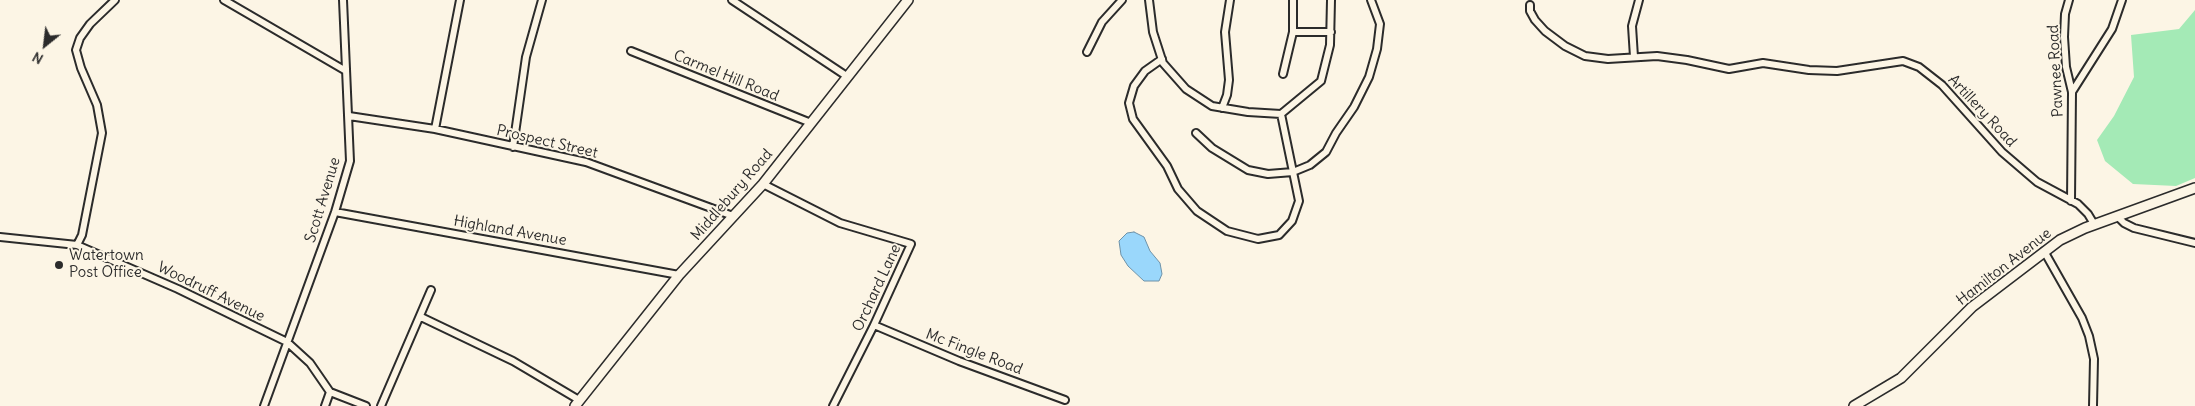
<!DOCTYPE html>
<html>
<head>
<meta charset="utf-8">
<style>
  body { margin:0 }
  #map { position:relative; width:2195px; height:406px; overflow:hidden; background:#fcf5e5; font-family:Delius,sans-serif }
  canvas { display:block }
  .north { position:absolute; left:20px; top:20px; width:50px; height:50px; -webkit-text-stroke:4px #fcf5e5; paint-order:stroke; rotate:209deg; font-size:14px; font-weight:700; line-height:20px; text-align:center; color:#2b2b2b }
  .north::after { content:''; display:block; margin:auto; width:18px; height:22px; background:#2b2b2b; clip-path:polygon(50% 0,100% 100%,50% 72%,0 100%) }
</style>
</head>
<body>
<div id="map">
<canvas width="2195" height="406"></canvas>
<div class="north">N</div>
</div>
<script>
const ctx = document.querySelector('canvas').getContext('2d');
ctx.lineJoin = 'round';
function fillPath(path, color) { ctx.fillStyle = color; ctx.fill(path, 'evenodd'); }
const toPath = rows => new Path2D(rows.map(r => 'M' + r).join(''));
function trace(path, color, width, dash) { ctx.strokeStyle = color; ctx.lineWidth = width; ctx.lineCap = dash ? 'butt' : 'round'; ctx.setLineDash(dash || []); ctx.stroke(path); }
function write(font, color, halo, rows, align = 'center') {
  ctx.font = font + ' Delius,sans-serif'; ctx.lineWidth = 4; ctx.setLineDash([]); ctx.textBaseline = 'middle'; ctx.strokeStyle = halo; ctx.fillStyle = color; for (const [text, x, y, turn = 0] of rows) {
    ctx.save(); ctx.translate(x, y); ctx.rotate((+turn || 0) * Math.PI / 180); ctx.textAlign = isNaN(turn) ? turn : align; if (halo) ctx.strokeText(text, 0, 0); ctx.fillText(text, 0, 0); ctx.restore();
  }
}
fillPath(toPath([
  [2195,10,2195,178,2176,186,2133,184,2105,161,2097,140,2114,116,2134,77,2131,35,2179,29]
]), '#a4eab6');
const water = toPath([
  [1134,232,1144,237,1150,251,1160,263,1162,274,1159,281,1144,281,1128,266,1121,255,1119,241,1127,233,1134,232]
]);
fillPath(water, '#9ad7fb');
trace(water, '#6e92a8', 1);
const street = toPath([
  [224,0,346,71],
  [732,0,848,77],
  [1149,0,1153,32,1163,63,1186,89,1212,106,1248,112,1281,114,1321,81,1330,45,1331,0],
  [2069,0,2065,14,2064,37,2066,67,2072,92,2071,201],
  [1530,5,1530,11,1535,20,1545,31,1565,46,1585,56,1608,59,1657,56,1687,60,1729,69,1763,63,1809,70,1837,71,1903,61,1919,67,1942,85,2002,152,2037,182,2078,204,2088,214,2094,224],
  [1293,32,1331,32],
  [631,51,811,123],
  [1087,52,1102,22,1122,0],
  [1634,57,1632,26,1639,0],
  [1162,59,1145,71,1134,86,1129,103,1133,119,1167,166,1178,189,1197,211,1227,231,1258,239,1279,235,1292,221,1299,201,1281,114],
  [1283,74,1293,32,1293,0],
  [2072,92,2112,29,2122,0],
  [1222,108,1227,95,1229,80,1225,32,1230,0],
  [349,116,435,129,586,162,733,216],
  [435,129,460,0],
  [1196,133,1212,148,1248,170,1268,174,1293,172,1310,165,1326,152,1336,133,1354,107,1369,77,1377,49,1380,24,1371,0],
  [513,147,526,57,542,0],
  [763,184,840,223,911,244,874,325,833,406],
  [335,212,679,275],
  [2117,216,2124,223,2134,228,2195,243],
  [0,237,77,245,178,289,287,342,310,363,330,392],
  [77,245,82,235,102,133,97,105,81,68,76,50,80,38,90,24,115,0],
  [2044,251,2082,318,2089,336,2094,359,2093,406],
  [421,317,513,361,579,400],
  [874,325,959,361,1065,400],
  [330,392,366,406],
  [264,406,335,212,350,161,343,0],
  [325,406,330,392],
  [381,406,431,290]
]);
const secondary = toPath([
  [575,406,679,275,763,184,908,0],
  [1854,406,1901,378,1972,307,2060,240,2085,228,2195,188]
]);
trace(street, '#2b2b2b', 10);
trace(secondary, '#2b2b2b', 12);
trace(street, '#fcf5e5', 6);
trace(secondary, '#fcf5e5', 9);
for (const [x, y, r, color] of [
  [59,265,5,"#2b2b2b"]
]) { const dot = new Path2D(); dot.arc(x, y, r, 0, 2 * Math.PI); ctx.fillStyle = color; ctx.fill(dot); trace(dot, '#fcf5e5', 2); }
write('15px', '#2b2b2b', '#fcf5e5', [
  ["Pawnee Road",2056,71,-93],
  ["Carmel Hill Road",726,76,22],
  ["Artillery Road",1982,111,47],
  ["Prospect Street",547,142,13],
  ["Middlebury Road",732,195,-49],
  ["Scott Avenue",323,200,-73],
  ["Highland Avenue",510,231,10],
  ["Hamilton Avenue",2004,267,-38],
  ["Orchard Lane",877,288,-65],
  ["Woodruff Avenue",211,292,26],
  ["Mc Fingle Road",974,352,21]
]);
write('15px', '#2b2b2b', '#fcf5e5', [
  ["Watertown",69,256],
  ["Post Office",69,273]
], 'left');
</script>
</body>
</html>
